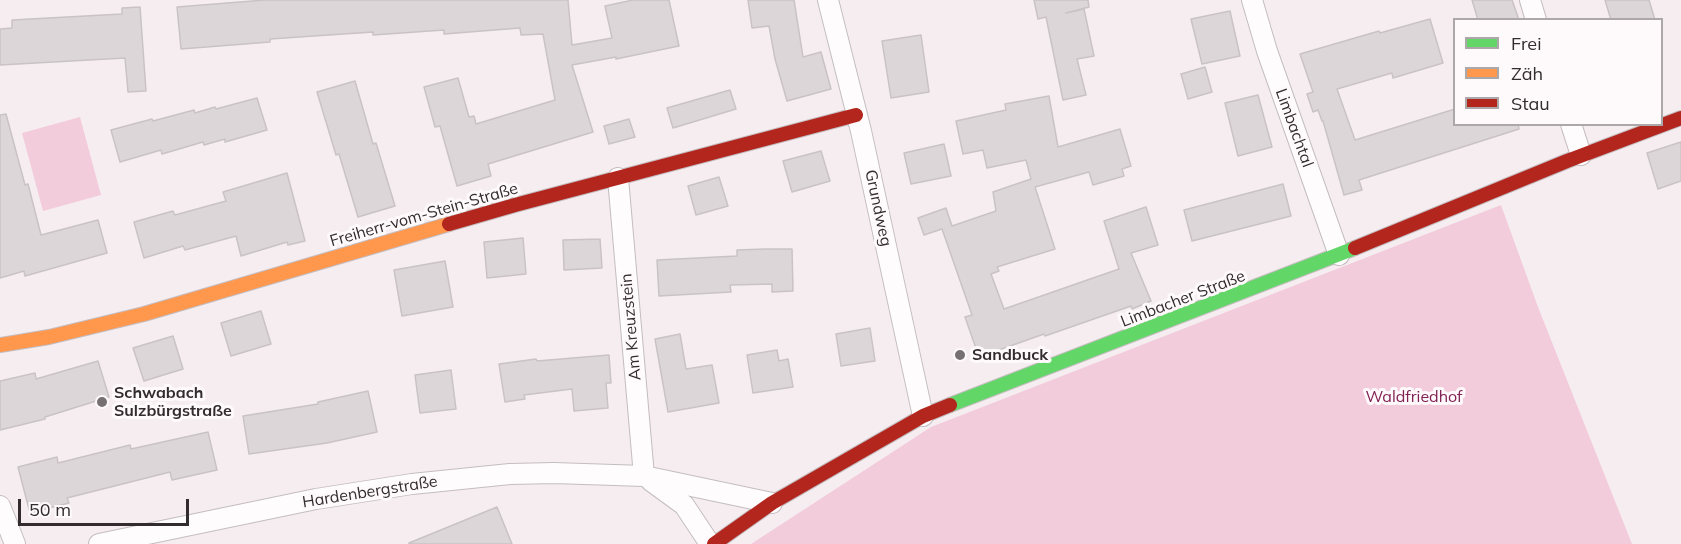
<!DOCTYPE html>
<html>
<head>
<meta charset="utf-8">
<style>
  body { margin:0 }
  #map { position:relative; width:1681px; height:544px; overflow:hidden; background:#f6edf0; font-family:Mulish,sans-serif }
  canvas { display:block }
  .legend { position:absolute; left:1453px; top:18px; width:210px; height:108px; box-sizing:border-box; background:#fefafb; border:2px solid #aca8a9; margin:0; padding:8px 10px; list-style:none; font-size:18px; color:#322c2e }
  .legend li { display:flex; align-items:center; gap:12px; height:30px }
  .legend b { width:30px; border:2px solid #aca8a9 }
  .scale { position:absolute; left:18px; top:499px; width:171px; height:27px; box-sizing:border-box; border:3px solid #322c2e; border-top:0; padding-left:8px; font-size:18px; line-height:21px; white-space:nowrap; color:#322c2e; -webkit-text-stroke:4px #fefafb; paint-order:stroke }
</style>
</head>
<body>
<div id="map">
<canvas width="1681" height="544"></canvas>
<ul class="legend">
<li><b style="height:8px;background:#63d668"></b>Frei</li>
<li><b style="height:8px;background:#ff974d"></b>Zäh</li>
<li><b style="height:8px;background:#b3261e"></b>Stau</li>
</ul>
<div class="scale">50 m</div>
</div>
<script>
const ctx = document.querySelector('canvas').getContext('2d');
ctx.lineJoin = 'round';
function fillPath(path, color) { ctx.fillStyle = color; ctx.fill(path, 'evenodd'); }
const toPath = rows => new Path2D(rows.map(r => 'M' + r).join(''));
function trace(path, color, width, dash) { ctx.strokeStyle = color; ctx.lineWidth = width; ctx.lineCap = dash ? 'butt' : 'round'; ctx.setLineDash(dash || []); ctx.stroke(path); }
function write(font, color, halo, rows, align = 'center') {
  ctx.font = font + ' Mulish,sans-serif'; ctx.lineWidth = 6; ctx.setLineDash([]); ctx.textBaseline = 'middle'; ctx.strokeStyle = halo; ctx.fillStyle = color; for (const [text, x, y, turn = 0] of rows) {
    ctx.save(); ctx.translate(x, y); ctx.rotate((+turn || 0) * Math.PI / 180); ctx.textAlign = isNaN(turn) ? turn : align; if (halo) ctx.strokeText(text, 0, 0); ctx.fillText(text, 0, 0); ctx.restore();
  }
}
fillPath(toPath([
  [80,117,101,195,43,211,22,133],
  [1501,205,1538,307,1632,544,751,544,931,427]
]), '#f3ccdc');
const building = toPath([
  [265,0,568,0,572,45,612,38,605,6,633,0,669,0,679,46,616,59,616,57,572,65,593,132,488,164,491,176,457,186,440,126,435,127,424,87,458,78,469,117,474,116,476,124,555,100,543,34,521,35,520,28,444,34,444,30,373,35,373,32,270,39,270,42,181,49,177,7,265,0],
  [748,0,794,0,803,57,821,52,831,89,787,101,775,59,769,26,752,28,748,0],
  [1034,0,1088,0,1089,7,1066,13,1084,9,1094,56,1077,59,1086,95,1063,100,1046,17,1038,19,1034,0],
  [1472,0,1512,0,1519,20,1478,20,1472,0],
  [1605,0,1649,0,1655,20,1611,20,1605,0],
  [140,7,146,91,128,92,125,58,0,65,0,29,12,28,12,20,122,14,122,8,140,7],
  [1230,11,1240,56,1202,64,1191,19,1230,11],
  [1430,19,1443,63,1393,78,1392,73,1337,89,1355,140,1455,109,1455,124,1518,124,1519,129,1359,180,1362,190,1344,195,1323,121,1322,121,1318,110,1313,112,1307,94,1313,92,1300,54,1379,31,1380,33,1430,19],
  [921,35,929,92,891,98,882,41,921,35],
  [1205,67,1212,92,1188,99,1181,74,1205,67],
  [355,81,373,144,376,143,395,206,358,217,339,154,336,155,317,92,355,81],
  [730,90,736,109,673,128,667,108,730,90],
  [1258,95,1272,147,1238,156,1225,103,1258,95],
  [1049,96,1058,147,1120,129,1131,166,1122,169,1124,176,1093,185,1089,172,1035,187,1055,249,997,267,999,271,991,274,1004,309,1119,269,1104,221,1146,207,1158,245,1131,253,1151,301,1132,309,1131,306,1045,336,1044,334,979,357,965,317,972,315,942,229,924,235,918,218,946,208,952,226,996,211,993,192,1031,179,1026,160,987,168,983,150,963,154,956,121,1006,110,1005,104,1049,96],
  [257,98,267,130,225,142,225,139,204,145,203,142,162,154,161,150,120,162,111,130,152,119,153,121,194,110,195,113,215,107,216,109,257,98],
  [6,114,25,185,28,184,41,235,98,220,107,253,25,276,24,271,0,278,0,115,6,114],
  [629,119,635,137,609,144,604,126,629,119],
  [1681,142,1681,181,1658,189,1647,153,1681,142],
  [944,144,951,176,911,184,904,153,944,144],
  [821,151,830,181,792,192,783,161,821,151],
  [287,173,305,241,288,245,287,242,241,256,236,236,185,250,183,246,144,258,134,222,173,211,175,215,226,201,223,192,287,173],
  [719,177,728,206,696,215,688,186,719,177],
  [1283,184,1291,216,1192,241,1184,210,1283,184],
  [523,238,526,274,487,278,484,242,523,238],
  [600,239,602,268,564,270,563,240,600,239],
  [765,249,792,249,793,291,772,292,772,284,730,285,731,292,659,296,657,260,737,256,737,250,765,249],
  [445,261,453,307,402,316,394,270,445,261],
  [261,311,271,344,231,356,221,323,261,311],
  [870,328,875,361,841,366,836,334,870,328],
  [680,334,686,369,712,365,719,403,668,412,655,339,680,334],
  [173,336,183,369,144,381,133,348,173,336],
  [777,350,779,361,788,359,793,387,753,393,747,355,777,350],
  [609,355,611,383,606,383,608,408,574,411,572,389,524,395,525,399,505,402,499,364,536,359,537,361,609,355],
  [98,361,109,397,45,417,45,419,0,430,0,381,35,373,36,379,98,361],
  [451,370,456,409,420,413,415,375,451,370],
  [368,391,377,432,327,443,249,454,243,416,318,404,318,402,368,391],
  [208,432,217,470,172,480,170,472,67,498,69,503,30,513,18,467,57,457,58,463,130,445,131,449,208,432],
  [497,507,512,544,409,544,409,543,497,507]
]);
fillPath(building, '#ddd6d8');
trace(building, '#c9c3c5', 1.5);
const street = toPath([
  [828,0,861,131,923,416],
  [1252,0,1267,51,1339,255],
  [1530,0,1536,20],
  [1571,124,1581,155],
  [618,178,644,476],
  [651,481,684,505,710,544],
  [0,506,15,544],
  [99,544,316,499,412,484,510,474,554,473,644,476,772,503]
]);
const fast = toPath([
  [950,405,1355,248]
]);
const slow = toPath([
  [0,345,49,337,144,314,449,224]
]);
const jam = toPath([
  [449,224,515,205,856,115],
  [1355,248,1567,161,1681,118],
  [714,544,772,503,923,416,950,405]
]);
trace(street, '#c4bdc0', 22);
trace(fast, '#c4bdc0', 16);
trace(slow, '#c4bdc0', 16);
trace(jam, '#c4bdc0', 16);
trace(street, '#fefcfd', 20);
trace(fast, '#63d668', 14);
trace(slow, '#ff974d', 14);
trace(jam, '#b3261e', 14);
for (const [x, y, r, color] of [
  [960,355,6,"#777072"],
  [102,402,6,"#777072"]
]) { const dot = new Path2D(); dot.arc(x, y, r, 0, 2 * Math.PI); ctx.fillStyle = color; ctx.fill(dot); trace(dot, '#fefafb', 2); }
write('16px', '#322c2e', '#fefafb', [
  ["Limbachtal",1294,128,70],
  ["Grundweg",878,208,78],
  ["Freiherr-vom-Stein-Straße",424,215,-16],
  ["Limbacher Straße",1183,299,-21],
  ["Am Kreuzstein",631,327,-95],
  ["Hardenbergstraße",370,492,-9]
]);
write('bold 16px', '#322c2e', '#fefafb', [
  ["Sandbuck",972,355],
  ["Schwabach",114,393],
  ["Sulzbürgstraße",114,411]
], 'left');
write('16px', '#822053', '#fefafb', [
  ["Waldfriedhof",1414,397]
]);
</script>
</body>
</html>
